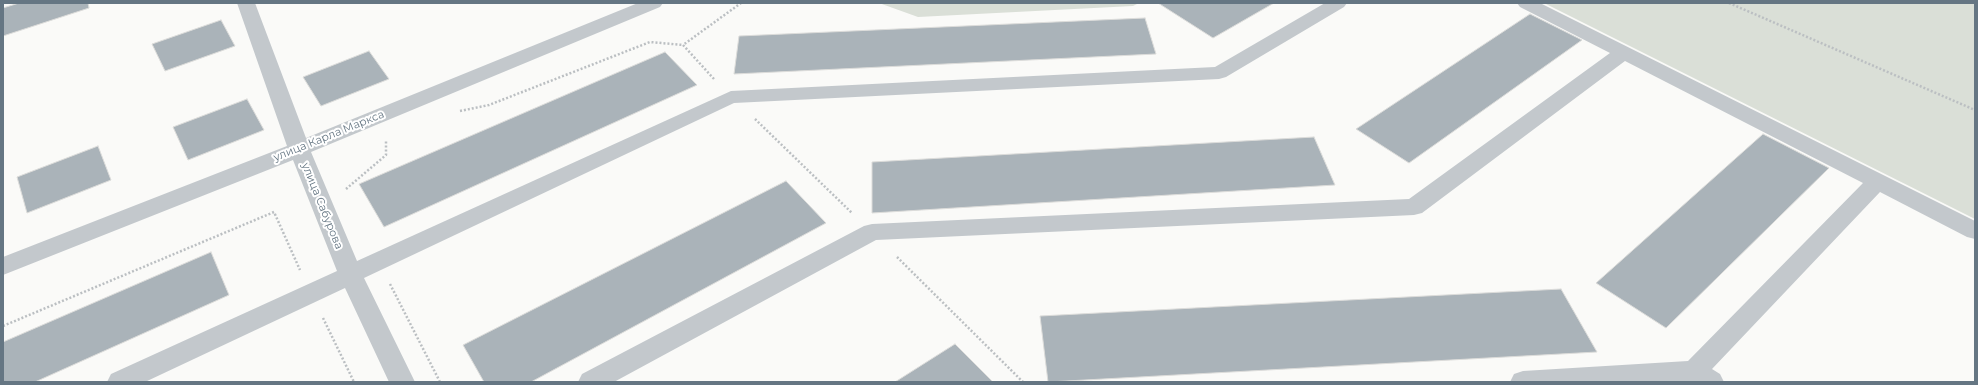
<!DOCTYPE html>
<html>
<head>
<meta charset="utf-8">
<style>
  body { margin:0 }
  #map { position:relative; width:1978px; height:385px; overflow:hidden; background:#fafaf8; font-family:Montserrat,sans-serif }
  canvas { display:block }
  .frame { position:absolute; inset:0; border:4px solid #657683; pointer-events:none }
</style>
</head>
<body>
<div id="map">
<canvas width="1978" height="385"></canvas>
<div class="frame"></div>
</div>
<script>
const ctx = document.querySelector('canvas').getContext('2d');
ctx.lineJoin = 'round';
function fillPath(path, color) { ctx.fillStyle = color; ctx.fill(path, 'evenodd'); }
const toPath = rows => new Path2D(rows.map(r => 'M' + r).join(''));
function trace(path, color, width, dash) { ctx.strokeStyle = color; ctx.lineWidth = width; ctx.lineCap = dash ? 'butt' : 'round'; ctx.setLineDash(dash || []); ctx.stroke(path); }
function write(font, color, halo, rows, align = 'center') {
  ctx.font = font + ' Montserrat,sans-serif'; ctx.lineWidth = 4; ctx.setLineDash([]); ctx.textBaseline = 'middle'; ctx.strokeStyle = halo; ctx.fillStyle = color; for (const [text, x, y, turn = 0] of rows) {
    ctx.save(); ctx.translate(x, y); ctx.rotate((+turn || 0) * Math.PI / 180); ctx.textAlign = isNaN(turn) ? turn : align; if (halo) ctx.strokeText(text, 0, 0); ctx.fillText(text, 0, 0); ctx.restore();
  }
}
fillPath(toPath([
  [879,3,1139,3,1133,6,918,17],
  [1544,3,1975,3,1975,219]
]), '#dadfd7');
const building = toPath([
  [19,3,88,3,89,8,3,36,3,8,19,3],
  [1158,3,1274,3,1213,38,1158,3],
  [1530,14,1582,40,1409,163,1356,129,1530,14],
  [1145,18,1156,54,734,74,739,36,1145,18],
  [221,20,235,46,165,71,152,44,221,20],
  [369,51,389,79,321,106,303,77,369,51],
  [665,52,697,85,384,227,359,184,665,52],
  [247,99,264,130,188,160,173,127,247,99],
  [1763,134,1829,168,1666,328,1596,283,1763,134],
  [1314,137,1335,185,872,213,872,162,1314,137],
  [98,146,111,180,27,213,17,177,98,146],
  [786,181,826,223,531,382,484,382,463,345,786,181],
  [211,252,229,295,35,382,3,382,3,342,211,252],
  [1561,289,1597,352,1048,382,1040,316,1561,289],
  [955,344,993,382,895,382,955,344]
]);
fillPath(building, '#aab3b9');
trace(building, '#dcdcda', 1);
trace(toPath([
  [1729,3,1975,110],
  [714,79,683,45,741,3],
  [460,111,489,105,650,42,683,45],
  [755,119,852,213],
  [346,189,386,155,386,140],
  [897,257,1023,382],
  [390,284,440,382],
  [323,318,354,382],
  [3,326,274,212,300,270]
]), '#bbbfc2', 2.5, [2, 2]);
fillPath(toPath([
  [237,3,255,3,306,138,638,3,663,3,660,7,311,152,357,261,731,91,1215,67,1325,3,1347,3,1344,7,1226,77,1219,79,734,103,364,278,415,382,389,382,345,288,145,382,107,382,111,374,337,271,293,160,3,275,3,257,287,146,237,3],
  [1517,3,1540,3,1975,221,1975,239,1967,237,1880,192,1712,369,1720,374,1724,382,1510,382,1514,374,1523,371,1688,361,1863,183,1625,61,1422,213,1414,215,876,240,614,382,578,382,582,374,864,226,872,224,1409,199,1610,53,1520,7,1517,3]
]), '#c3c8cc');
write('11px', '#657683', '#fff', [
  ["улица Карла Маркса",329,136,-22],
  ["улица Сабурова",322,206,68]
]);
</script>
</body>
</html>
